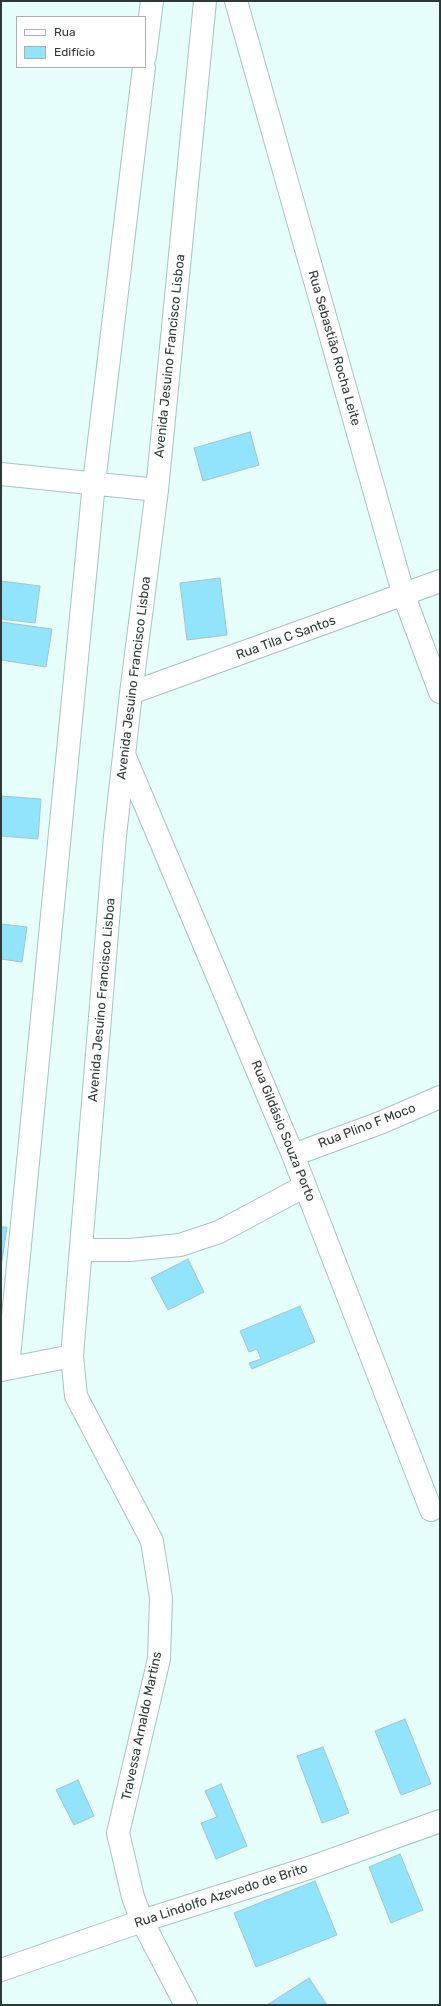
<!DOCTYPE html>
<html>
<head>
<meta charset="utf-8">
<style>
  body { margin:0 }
  #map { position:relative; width:441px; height:2006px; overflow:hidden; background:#e6fffa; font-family:Rubik,sans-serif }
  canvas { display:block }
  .frame { position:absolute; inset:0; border:2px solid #2d3937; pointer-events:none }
  .legend { position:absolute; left:16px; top:16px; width:130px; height:52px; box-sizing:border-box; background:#fff; border:1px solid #abb0af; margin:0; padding:5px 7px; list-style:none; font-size:12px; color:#2d3937 }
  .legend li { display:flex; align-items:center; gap:8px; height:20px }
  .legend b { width:20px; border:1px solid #abb0af }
</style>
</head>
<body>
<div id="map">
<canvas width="441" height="2006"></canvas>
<div class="frame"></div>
<ul class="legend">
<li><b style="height:5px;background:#fff"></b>Rua</li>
<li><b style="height:11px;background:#91e4fb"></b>Edifício</li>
</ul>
</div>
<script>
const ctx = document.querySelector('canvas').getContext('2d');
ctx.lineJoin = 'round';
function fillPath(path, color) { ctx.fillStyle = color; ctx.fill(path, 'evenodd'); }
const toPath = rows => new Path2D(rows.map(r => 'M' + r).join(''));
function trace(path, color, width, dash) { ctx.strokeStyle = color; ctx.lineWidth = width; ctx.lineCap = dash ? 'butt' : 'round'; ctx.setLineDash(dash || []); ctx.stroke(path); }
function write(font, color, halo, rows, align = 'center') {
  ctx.font = font + ' Rubik,sans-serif'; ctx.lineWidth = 3.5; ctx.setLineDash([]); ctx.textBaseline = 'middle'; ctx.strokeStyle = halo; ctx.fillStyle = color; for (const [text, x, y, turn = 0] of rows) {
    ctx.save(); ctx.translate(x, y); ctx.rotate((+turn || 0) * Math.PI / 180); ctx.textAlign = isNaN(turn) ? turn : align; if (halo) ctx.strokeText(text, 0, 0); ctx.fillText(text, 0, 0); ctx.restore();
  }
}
const building = toPath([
  [250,432,259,465,203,481,194,448,250,432],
  [220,578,227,635,187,640,180,583,220,578],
  [1,581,40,586,35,623,1,619,1,581],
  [1,622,52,629,46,667,1,660,1,622],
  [1,796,41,799,38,839,1,836,1,796],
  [1,924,27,927,22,962,1,959,1,924],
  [1,1227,7,1227,2,1261,1,1260,1,1227],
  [188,1259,204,1292,168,1310,151,1278,188,1259],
  [300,1306,315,1342,252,1369,249,1363,261,1359,257,1349,249,1352,240,1331,300,1306],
  [405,1719,431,1784,401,1795,375,1731,405,1719],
  [323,1747,349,1813,322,1823,297,1756,323,1747],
  [78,1780,94,1816,74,1825,56,1790,78,1780],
  [221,1784,247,1846,216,1859,201,1823,217,1817,205,1791,221,1784],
  [400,1854,423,1910,391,1923,369,1867,400,1854],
  [315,1881,337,1935,256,1967,234,1913,315,1881],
  [309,1978,327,2005,267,2005,309,1978]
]);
fillPath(building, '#91e4fb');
trace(building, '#a6c2ca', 1);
const minor = toPath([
  [236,1,404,596,440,692],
  [145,56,152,1],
  [1,474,157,490],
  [131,693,440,581],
  [125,757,293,1155,431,1510],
  [293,1155,380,1123,440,1097],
  [81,1250,130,1250,180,1245,219,1232,305,1186],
  [8,1368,94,483,144,67],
  [1,1370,72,1356],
  [1,1970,142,1921,312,1867,440,1821],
  [186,2005,142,1921,133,1897,118,1833,159,1659,161,1598,152,1541,76,1396,72,1356,115,836,131,693,157,490,205,1]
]);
trace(minor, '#a6c3be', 24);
trace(minor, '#fff', 22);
write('13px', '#2d3937', '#fff', [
  ["Rua Sebastião Rocha Leite",334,348,74],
  ["Avenida Jesuino Francisco Lisboa",170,356,-84],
  ["Rua Tila C Santos",286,638,-20],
  ["Avenida Jesuino Francisco Lisboa",134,678,-83],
  ["Avenida Jesuino Francisco Lisboa",102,1000,-85],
  ["Rua Plino F Moco",367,1126,-21],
  ["Rua Gildásio Souza Porto",283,1131,68],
  ["Travessa Arnaldo Martins",142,1726,-78],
  ["Rua Lindolfo Azevedo de Brito",221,1896,-18]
]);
</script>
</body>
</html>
